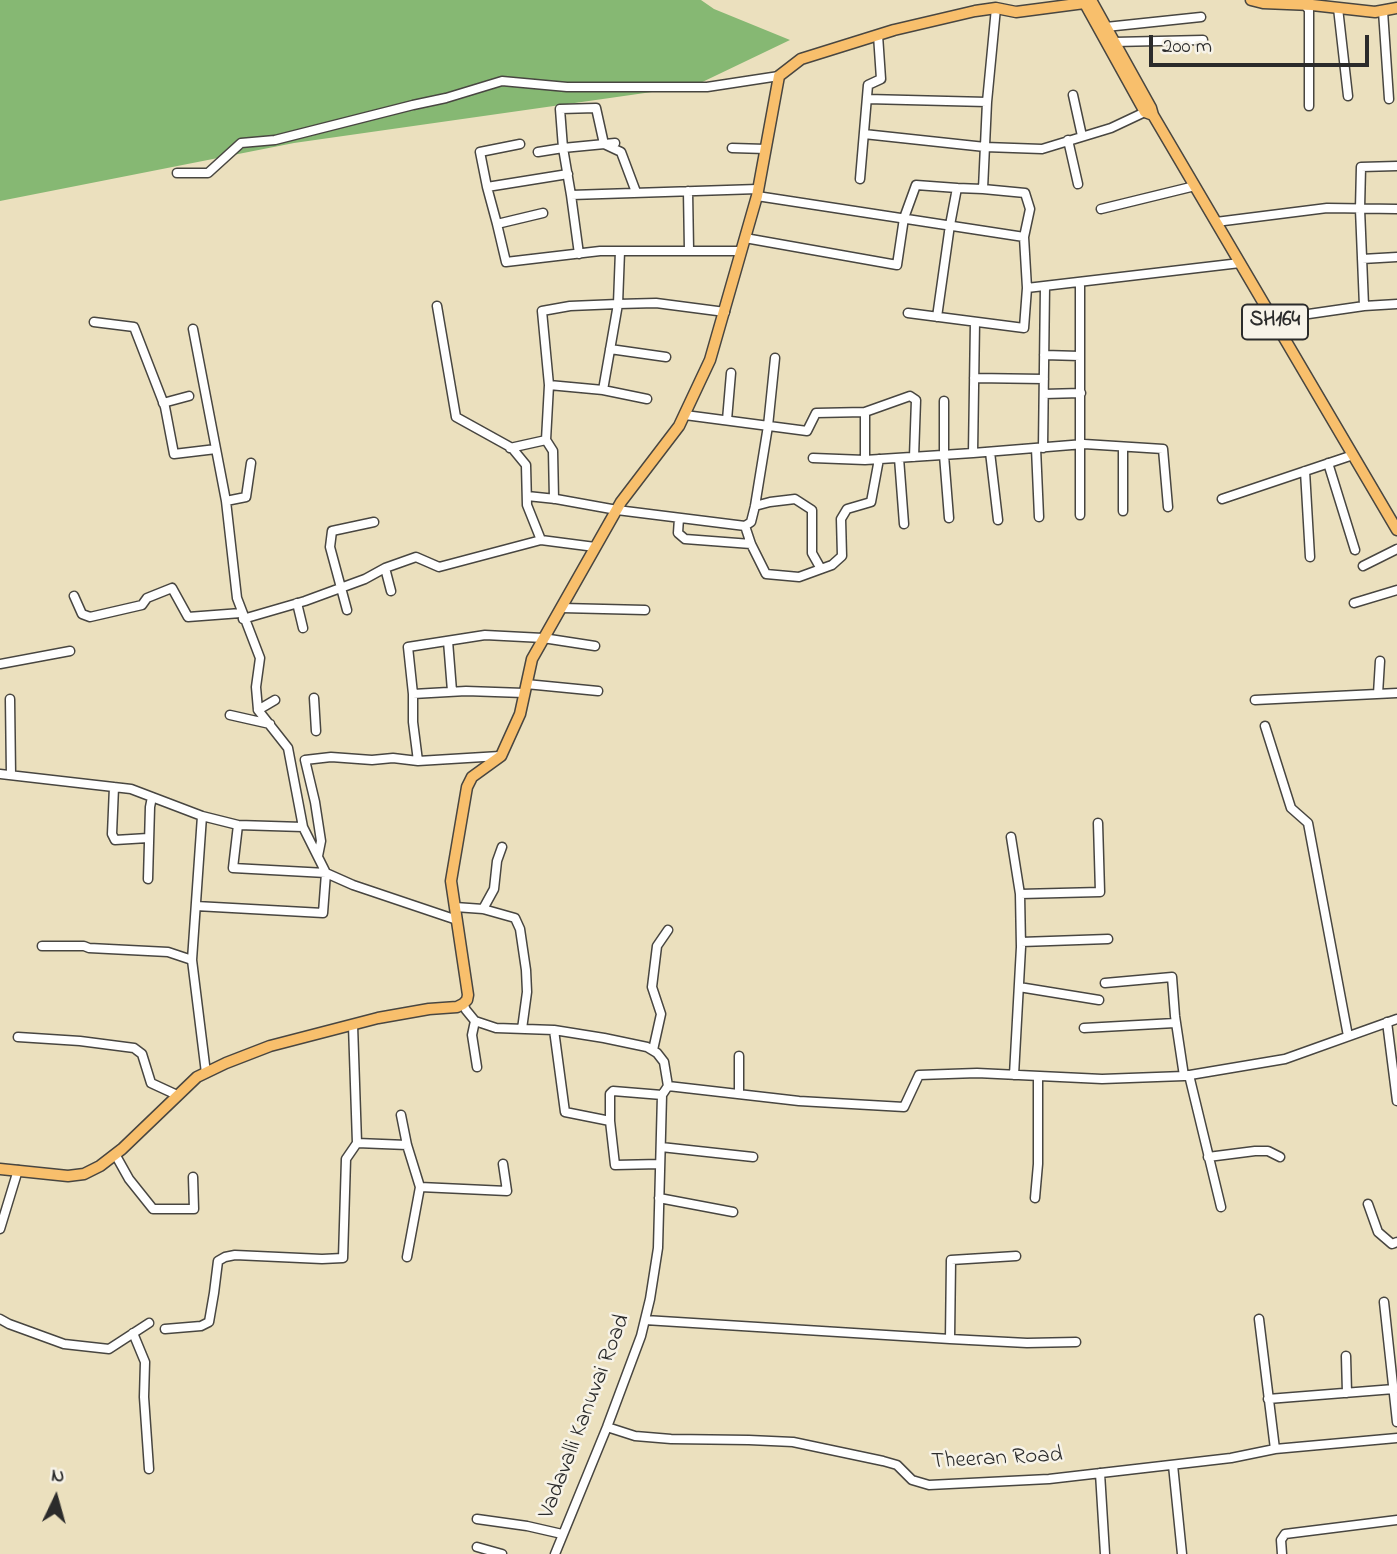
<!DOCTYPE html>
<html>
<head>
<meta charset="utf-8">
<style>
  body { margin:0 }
  #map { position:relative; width:1397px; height:1554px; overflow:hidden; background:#ebe0be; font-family:"Indie Flower",sans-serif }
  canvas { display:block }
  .north { position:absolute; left:21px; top:1463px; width:70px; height:70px; -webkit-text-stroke:5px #f7f3e8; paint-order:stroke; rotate:5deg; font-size:19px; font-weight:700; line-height:28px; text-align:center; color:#2b2b2b }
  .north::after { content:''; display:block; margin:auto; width:24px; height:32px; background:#2b2b2b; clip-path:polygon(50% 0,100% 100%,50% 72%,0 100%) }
  .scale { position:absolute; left:1149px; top:35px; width:220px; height:32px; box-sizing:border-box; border:4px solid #2b2b2b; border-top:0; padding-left:9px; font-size:21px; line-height:24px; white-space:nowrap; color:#2b2b2b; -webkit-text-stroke:5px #f7f3e8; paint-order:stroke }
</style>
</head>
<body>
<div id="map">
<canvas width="1397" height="1554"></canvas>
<div class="north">N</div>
<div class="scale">200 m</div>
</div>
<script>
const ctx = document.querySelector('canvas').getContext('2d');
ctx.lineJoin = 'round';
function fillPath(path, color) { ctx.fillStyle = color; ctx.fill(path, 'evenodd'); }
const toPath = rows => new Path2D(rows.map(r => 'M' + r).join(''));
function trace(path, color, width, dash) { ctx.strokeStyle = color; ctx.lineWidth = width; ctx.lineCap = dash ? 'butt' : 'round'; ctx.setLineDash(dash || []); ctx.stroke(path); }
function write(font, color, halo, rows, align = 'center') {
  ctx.font = font + ' "Indie Flower",sans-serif'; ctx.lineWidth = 5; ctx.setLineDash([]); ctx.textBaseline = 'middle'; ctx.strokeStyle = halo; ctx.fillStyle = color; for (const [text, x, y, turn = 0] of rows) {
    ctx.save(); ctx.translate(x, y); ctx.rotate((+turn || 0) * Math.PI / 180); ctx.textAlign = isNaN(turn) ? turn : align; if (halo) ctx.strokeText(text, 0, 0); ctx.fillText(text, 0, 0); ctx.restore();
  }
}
fillPath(toPath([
  [0,0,701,0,714,9,790,40,694,86,294,143,0,201]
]), '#86b873');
const minor = toPath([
  [1303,3,1309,10,1309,106],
  [1338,8,1348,96],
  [1383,11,1389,99],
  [1106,27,1201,17],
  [1114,42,1203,40],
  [1073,95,1082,136],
  [867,99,987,102],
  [864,134,985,147,1042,149,1111,128,1145,112],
  [1068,140,1078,184],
  [615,143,563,148,571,195,758,189],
  [520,144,480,152,487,187,568,174],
  [732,148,766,149],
  [538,152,563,148,560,109,596,108,604,144,621,152,636,192],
  [177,173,208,173,241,143,275,140,413,105,446,98,502,81,567,87,707,87,779,76],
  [860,179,868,85,881,79,878,35],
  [487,187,497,224],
  [983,189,1025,193,1030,209,1024,237],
  [688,191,689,250],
  [571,195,579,254],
  [757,196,1024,237,1027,288,1240,263],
  [1101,209,1195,186],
  [543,213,497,224,506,262,600,251,741,251],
  [1216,222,1327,208,1397,209],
  [745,238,897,265,904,218,916,185,957,188],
  [620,251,618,304,603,390,549,385,542,311,570,306,618,304,656,303,725,312],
  [1362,259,1397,257],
  [437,306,456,417,512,448,526,465,527,505,541,540],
  [1364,306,1360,209,1361,167,1397,166],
  [908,313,1024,328,1027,288],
  [937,317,950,225,957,188,983,189,987,102,996,8],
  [1274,319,1364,306,1397,304],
  [94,322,134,327,165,407,174,454,216,449],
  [975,322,973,453,1084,444,1163,449,1168,507],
  [193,329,226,501,237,598,260,658,256,687,258,710,288,748,303,827,326,873,353,885,457,920],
  [610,349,666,357],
  [1044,355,1080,356],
  [974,378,1044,379],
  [549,385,546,440,553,451,554,499],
  [603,390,647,399],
  [1044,394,1081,393],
  [944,401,944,455,949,518],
  [163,403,189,396],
  [685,415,807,431,816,413,865,412,910,396,916,400,914,457],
  [727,420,731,373],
  [1123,447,1123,511],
  [510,448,546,440],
  [1036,448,1039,517],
  [1043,448,1045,286],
  [990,452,998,520],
  [813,458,865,460,973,453],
  [899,458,904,524],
  [865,460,865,412],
  [1328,463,1355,550],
  [1305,471,1310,557],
  [527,496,556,499,617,510,745,526,751,522,755,506,768,426,775,358],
  [1222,499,1353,455],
  [226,501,246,497,251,463],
  [755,506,770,502,795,499,812,510,812,553,821,569],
  [1080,515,1080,282],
  [679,518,678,533,685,539,751,544],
  [745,526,751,544,766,574,799,577,832,565,842,556,841,519,847,509,871,502,879,459],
  [1363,566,1397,549],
  [385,568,391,591],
  [74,596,82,614,90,617,142,605,147,598,172,588,188,617,241,613],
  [297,603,303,628],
  [1354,603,1397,590],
  [562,608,645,610],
  [347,610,330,547,332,531,374,522],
  [243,619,305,601,365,579,385,568,416,557,439,567,541,540,595,547],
  [448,641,452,691],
  [0,664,70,651],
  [526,684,598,691],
  [413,694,466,691,524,693],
  [1378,694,1380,661],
  [314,698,316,731],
  [10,699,11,775],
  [1255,700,1397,693],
  [258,710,275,700],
  [230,715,270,724],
  [1265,726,1291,808,1308,823,1348,1036],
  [418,761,413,722,413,694,408,647,485,635,543,638,595,646],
  [0,774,131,789,202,816,238,825,303,827],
  [114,787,112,834,115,840,148,838],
  [202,816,192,960,206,1073],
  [1011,837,1020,894,1021,947,1014,1075],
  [318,856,321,841,315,802,305,760,331,757,372,760,393,758,418,761,500,756],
  [148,879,150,807,152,797],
  [1020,894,1100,892,1098,823],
  [196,906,323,913,326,873,233,868,238,825],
  [455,907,483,909,515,918,520,929,526,970,527,992,522,1029],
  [483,909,494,889,497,861,502,847],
  [1021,942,1108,939],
  [42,946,84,946,89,948,168,952,192,960],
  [1105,983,1172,977,1175,1016,1184,1076],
  [1019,987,1099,1000],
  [463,1004,466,1010,475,1021,496,1028,554,1030,604,1038,647,1047,657,1053,664,1062,668,1086],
  [475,1021,472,1035,477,1067],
  [1387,1022,1397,1101],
  [1084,1028,1175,1023],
  [554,1030,565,1112,610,1121],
  [18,1037,80,1041,134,1048,142,1054,151,1083,177,1095],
  [653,1050,661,1014,652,987,657,946,668,930],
  [1189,1075,1221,1207],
  [668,1086,799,1101,904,1107,919,1075,977,1073,1102,1079,1184,1076,1285,1059,1397,1019],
  [739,1094,739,1056],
  [401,1115,407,1145,420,1187,407,1257],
  [357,1143,407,1145],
  [661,1147,753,1157],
  [115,1154,129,1179,153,1209,194,1209,193,1177],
  [1208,1157,1255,1151,1268,1151,1280,1157],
  [660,1164,615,1165,610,1121,610,1094,613,1091,662,1095],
  [420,1187,507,1191,503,1164],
  [659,1198,733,1212],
  [1035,1198,1038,1164,1038,1076],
  [1368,1204,1378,1232,1392,1244,1397,1242],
  [0,1229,18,1170],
  [1384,1302,1397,1422],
  [0,1319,9,1324,64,1344,109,1349,149,1323],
  [1259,1319,1275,1449],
  [645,1320,950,1339,1027,1343,1076,1342],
  [165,1329,201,1326,209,1322,214,1293,218,1261,225,1257,235,1255,322,1259,343,1258,346,1159,357,1143,353,1025],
  [133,1333,145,1362,144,1397,149,1469],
  [950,1339,951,1260,1016,1256],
  [1346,1356,1347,1393],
  [1268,1399,1394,1389],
  [607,1427,635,1436,671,1439,749,1440,793,1442,883,1461,897,1465,912,1480,929,1485,1049,1479,1231,1458,1275,1449,1397,1438],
  [1173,1465,1182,1554],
  [1100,1473,1105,1554],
  [477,1519,527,1526,562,1534],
  [477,1547,502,1554],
  [555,1554,607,1427,641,1336,650,1299,658,1248,662,1095,668,1086],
  [1282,1554,1281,1540,1285,1534,1397,1520]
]);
const major = toPath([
  [1083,0,1145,112,1153,115],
  [1091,0,1151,108,1153,115,1397,530],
  [1251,0,1263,3,1312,5,1375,12,1397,8],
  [0,1169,68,1176,84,1174,100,1166,122,1149,197,1077,226,1063,270,1046,378,1018,429,1009,457,1007,463,1004,467,1000,468,995,451,881,467,787,472,777,501,756,520,714,532,659,621,502,679,426,710,360,757,196,779,76,801,59,894,30,975,11,996,8,1016,12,1092,2]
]);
trace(minor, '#484641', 11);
trace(major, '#484641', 13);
trace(minor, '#fff', 8);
trace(major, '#f8bf6c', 10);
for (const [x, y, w] of [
  [1275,322,66]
]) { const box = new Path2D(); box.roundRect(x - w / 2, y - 17.5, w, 35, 5); ctx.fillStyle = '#f7f3e8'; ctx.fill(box); trace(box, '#2b2b2b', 2); }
write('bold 21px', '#2b2b2b', null, [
  ["SH164",1275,322]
]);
write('23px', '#2b2b2b', '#f7f3e8', [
  ["Vadavalli Kanuvai Road",586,1417,-69],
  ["Theeran Road",997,1460,-3]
]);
</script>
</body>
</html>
